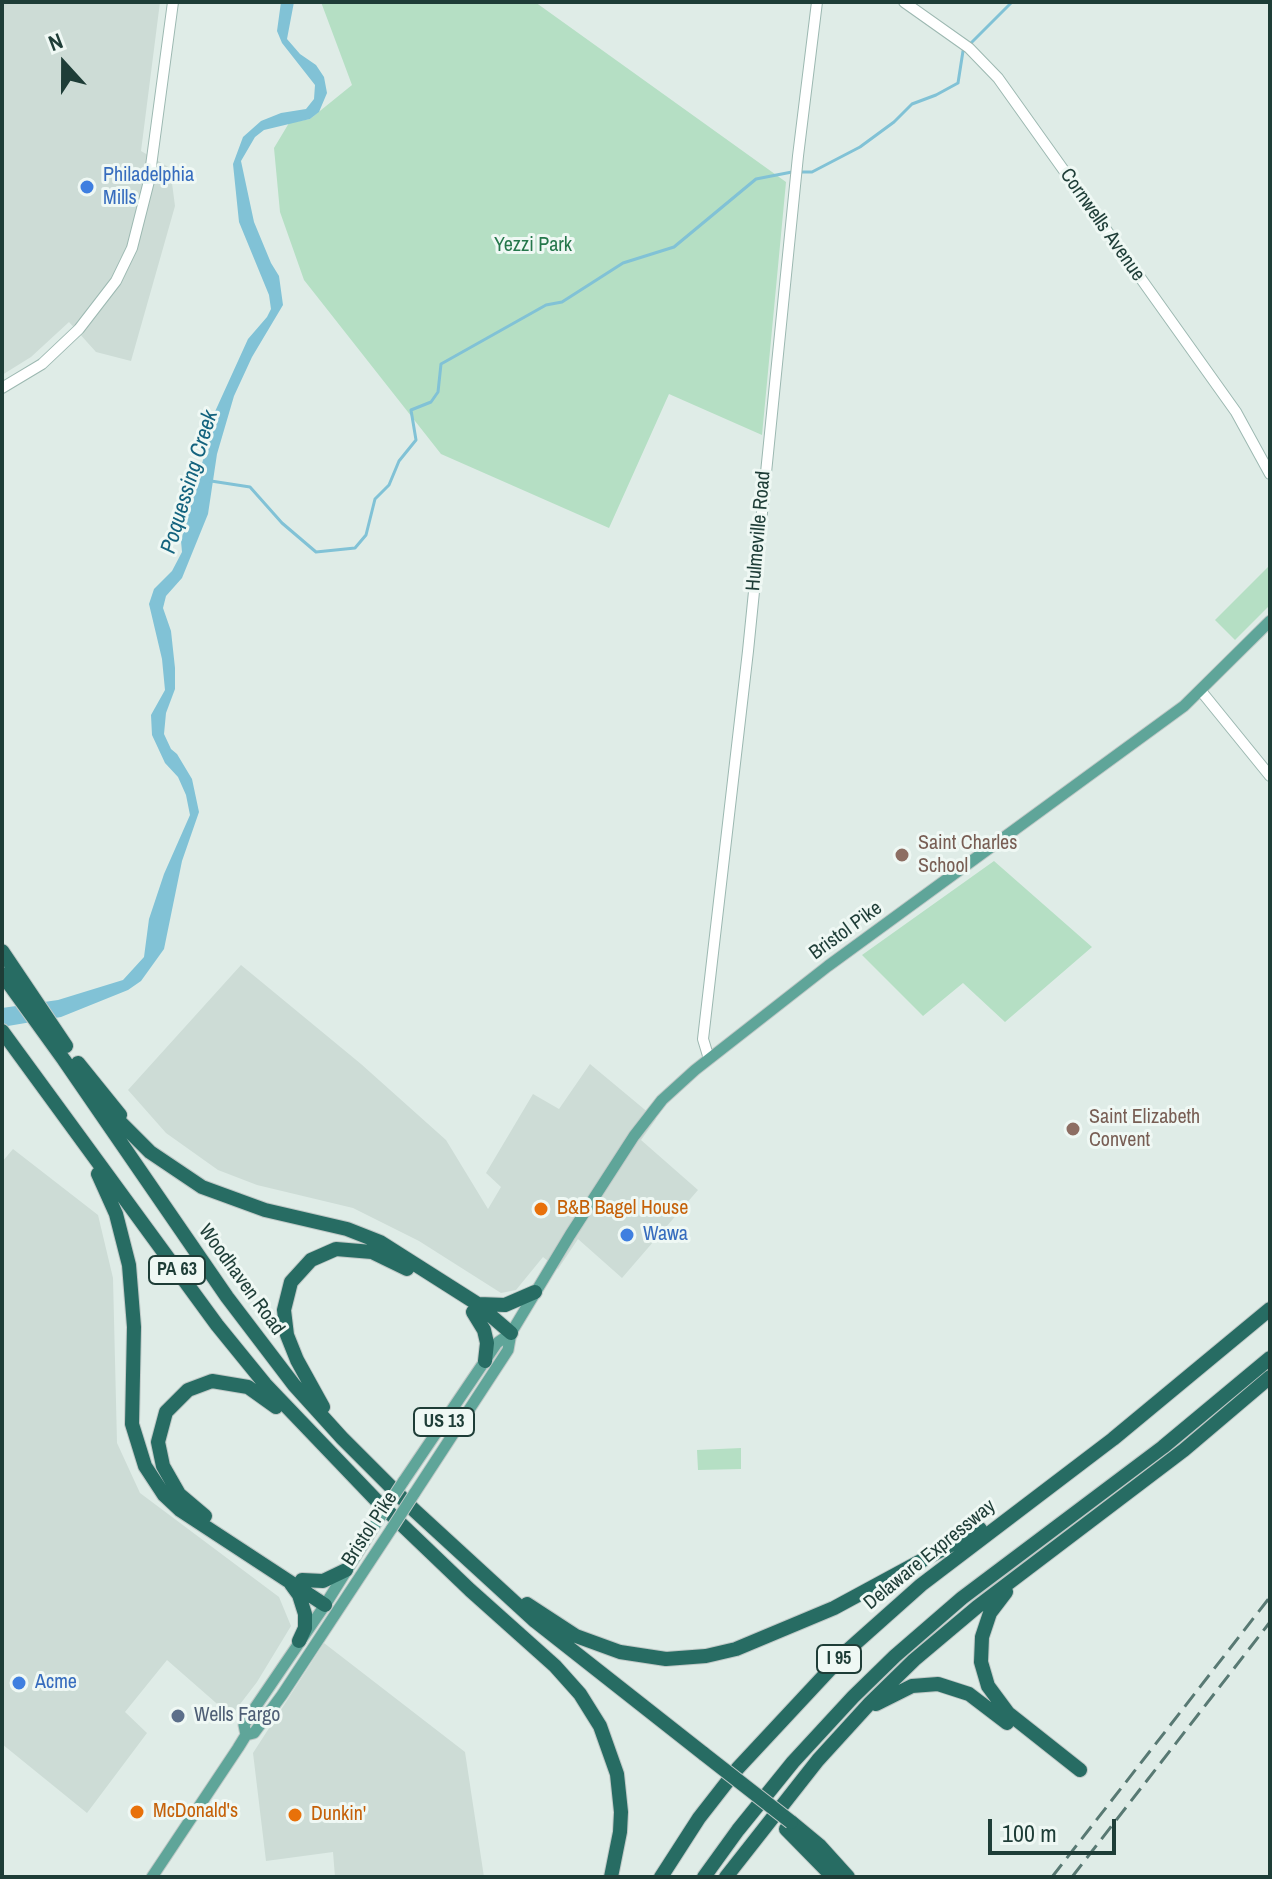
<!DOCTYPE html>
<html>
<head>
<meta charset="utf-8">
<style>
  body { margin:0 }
  #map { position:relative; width:1272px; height:1879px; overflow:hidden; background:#dfece7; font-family:"Archivo Narrow",sans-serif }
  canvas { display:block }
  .frame { position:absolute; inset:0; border:4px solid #1e3d37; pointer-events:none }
  .north { position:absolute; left:24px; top:24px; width:80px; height:80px; -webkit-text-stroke:6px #eff8f4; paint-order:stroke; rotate:339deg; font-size:22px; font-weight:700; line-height:32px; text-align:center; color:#1e3d37 }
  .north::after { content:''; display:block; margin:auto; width:28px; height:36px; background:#1e3d37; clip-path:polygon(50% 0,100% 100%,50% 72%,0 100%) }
  .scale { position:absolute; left:988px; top:1819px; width:128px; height:36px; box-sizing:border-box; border:4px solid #1e3d37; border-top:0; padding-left:10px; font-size:24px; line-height:28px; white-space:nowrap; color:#1e3d37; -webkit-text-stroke:6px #eff8f4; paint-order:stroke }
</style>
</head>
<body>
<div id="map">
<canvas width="1272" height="1879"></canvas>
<div class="frame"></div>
<div class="north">N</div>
<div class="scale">100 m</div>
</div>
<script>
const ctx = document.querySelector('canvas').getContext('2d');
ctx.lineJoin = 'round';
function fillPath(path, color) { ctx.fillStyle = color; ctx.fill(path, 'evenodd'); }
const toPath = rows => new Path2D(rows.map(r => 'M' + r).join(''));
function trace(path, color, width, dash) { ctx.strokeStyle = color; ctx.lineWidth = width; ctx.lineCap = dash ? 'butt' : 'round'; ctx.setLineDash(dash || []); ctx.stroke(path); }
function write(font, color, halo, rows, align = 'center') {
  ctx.font = font + ' "Archivo Narrow",sans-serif'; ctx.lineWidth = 6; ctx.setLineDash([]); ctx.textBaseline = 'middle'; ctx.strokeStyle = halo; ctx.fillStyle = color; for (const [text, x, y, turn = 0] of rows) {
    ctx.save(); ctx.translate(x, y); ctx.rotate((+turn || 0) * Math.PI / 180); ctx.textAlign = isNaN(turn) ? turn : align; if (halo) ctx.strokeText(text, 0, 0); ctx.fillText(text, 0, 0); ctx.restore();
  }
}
fillPath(toPath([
  [2,2,160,2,141,151,170,168,175,206,131,361,96,352,69,322,31,357,2,375],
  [241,965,361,1064,446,1140,488,1209,501,1187,486,1173,533,1094,559,1109,590,1064,656,1119,641,1140,698,1190,622,1278,578,1239,558,1269,543,1257,516,1290,501,1293,419,1241,353,1208,257,1185,218,1170,166,1133,128,1090],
  [13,1149,98,1215,113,1278,117,1443,140,1493,279,1597,291,1626,257,1682,231,1716,167,1660,125,1712,147,1733,87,1813,2,1744,2,1162],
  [324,1643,465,1752,484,1877,335,1877,333,1852,266,1861,253,1753]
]), '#cddcd6');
fillPath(toPath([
  [321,2,535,2,786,182,762,435,669,394,609,528,441,454,304,280,280,212,274,148,289,123,310,119,352,85],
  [1270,565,1270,605,1235,640,1215,620],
  [994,861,1092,947,1005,1022,963,983,923,1016,862,955],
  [741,1448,741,1469,698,1470,697,1450]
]), '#b5dfc4');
fillPath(toPath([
  [281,2,294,2,287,39,300,54,316,65,324,77,327,93,319,112,310,119,264,130,255,137,241,161,254,222,271,263,279,276,283,305,252,357,234,396,217,454,208,514,182,578,166,596,163,608,171,631,175,668,175,689,166,713,164,734,171,749,177,754,192,779,199,812,182,861,164,949,141,981,128,990,61,1017,2,1027,2,1008,58,1000,123,980,144,957,149,919,164,874,190,815,186,795,178,777,165,763,152,735,151,715,165,690,162,659,149,604,154,589,172,571,182,552,181,541,203,460,208,427,248,339,267,317,271,309,269,295,239,222,233,164,243,137,261,121,281,113,306,109,314,99,315,85,282,43,277,31]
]), '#81c2d6');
trace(toPath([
  [800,172,812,172,860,147,894,122,912,104,936,95,958,83,963,51,1012,2],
  [211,481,250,487,282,523,316,552,355,548,366,535,375,499,389,485,399,461,416,440,411,410,431,402,438,392,441,364,546,305,562,302,623,263,674,247,756,179,792,172]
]), '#81c2d6', 3);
const secondary = toPath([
  [904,2,969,48,998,78,1236,412,1270,474],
  [2,388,42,364,79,329,116,281,132,248,149,181,173,2],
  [1201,691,1270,776],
  [709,1059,703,1039,748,651,798,156,817,2]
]);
const primary = toPath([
  [403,1482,497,1343,511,1333],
  [414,1494,508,1350,511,1333,570,1235,634,1136,662,1100,695,1070,828,966,1184,706,1270,621],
  [246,1735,254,1733,282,1695,392,1528],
  [152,1877,238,1748,246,1735,244,1725,248,1718,325,1605,380,1517]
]);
const highway = toPath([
  [2,951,66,1046],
  [2,974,64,1060,227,1297,294,1385,342,1438,414,1510,535,1621,704,1754],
  [2,1031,217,1325,265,1384,376,1500,470,1590,555,1666,580,1694,600,1726,617,1774,621,1812,620,1832,611,1877],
  [78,1063,120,1115],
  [109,1111,150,1152,202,1187,265,1210,347,1229,380,1242,476,1303,511,1333],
  [98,1174,116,1214,129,1265,134,1327,132,1424,145,1466,164,1495,180,1510,325,1605],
  [478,1304,505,1305,535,1292],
  [473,1312,484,1330,487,1343,485,1361],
  [323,1407,297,1360,287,1335,284,1310,291,1282,311,1260,336,1249,372,1252,407,1269],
  [205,1516,179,1494,163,1466,158,1442,166,1412,188,1390,212,1381,248,1387,276,1407],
  [302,1580,323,1581,346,1570],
  [291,1584,299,1595,305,1614,305,1628,299,1641],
  [1006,1592,990,1613,982,1637,981,1662,988,1686,1008,1713,1080,1770],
  [527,1604,576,1636,620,1652,666,1659,706,1656,736,1649,834,1608,980,1529],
  [876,1704,912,1686,938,1684,969,1694,1007,1723],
  [791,1822,820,1846,848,1877],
  [786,1829,833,1877],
  [661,1877,699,1818,738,1768,848,1650,921,1585,1113,1439,1270,1309],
  [704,1877,738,1830,793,1762,853,1697,895,1656,962,1598,1163,1447,1270,1358],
  [726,1877,818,1760,870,1703,914,1660,977,1607,1184,1450,1270,1377]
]);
trace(secondary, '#9cb8b1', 12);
trace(primary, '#c0c9c7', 13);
trace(highway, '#c0c9c7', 16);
trace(secondary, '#fff', 10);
trace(primary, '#5fa599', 11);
trace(highway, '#276c63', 14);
trace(toPath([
  [1052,1877,1270,1597],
  [1072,1877,1270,1622]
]), '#587973', 3, [16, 8]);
const primaryBridge = toPath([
  [380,1517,403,1482],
  [392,1528,414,1494]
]);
const highwayBridge = toPath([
  [704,1754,791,1822]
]);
trace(primaryBridge, '#c0c9c7', 13, []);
trace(highwayBridge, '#c0c9c7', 16, []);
trace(primaryBridge, '#5fa599', 11);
trace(highwayBridge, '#276c63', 14);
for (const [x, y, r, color] of [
  [87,187,8,"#3f7fe0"],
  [902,855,8,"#8d6e63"],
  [1073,1129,8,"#8d6e63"],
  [541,1209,8,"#e8710a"],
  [627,1235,8,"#3f7fe0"],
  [19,1683,8,"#3f7fe0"],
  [178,1716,8,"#5c6f8a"],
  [137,1812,8,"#e8710a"],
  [295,1815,8,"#e8710a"]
]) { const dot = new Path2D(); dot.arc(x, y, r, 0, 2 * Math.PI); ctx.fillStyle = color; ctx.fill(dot); trace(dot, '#eff8f4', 3); }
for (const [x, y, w] of [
  [177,1270,56],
  [444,1422,60],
  [839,1659,44]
]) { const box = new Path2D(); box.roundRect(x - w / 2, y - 14, w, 28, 6); ctx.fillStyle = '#eff8f4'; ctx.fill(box); trace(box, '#1e3d37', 2); }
write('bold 18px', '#1e3d37', null, [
  ["PA 63",177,1270],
  ["US 13",444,1422],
  ["I 95",839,1659]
]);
write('20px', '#366cbe', '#eff8f4', [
  ["Philadelphia",103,176],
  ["Mills",103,199],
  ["Wawa",643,1235],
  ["Acme",35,1683]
], 'left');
write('20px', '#1e3d37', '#eff8f4', [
  ["Cornwells Avenue",1102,225,55],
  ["Hulmeville Road",759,531,-85],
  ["Bristol Pike",846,931,-36],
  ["Woodhaven Road",241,1280,54],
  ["Bristol Pike",370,1529,-57],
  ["Delaware Expressway",930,1555,-39]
]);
write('20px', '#25774b', '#eff8f4', [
  ["Yezzi Park",533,246]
]);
write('20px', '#785e54', '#eff8f4', [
  ["Saint Charles",918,844],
  ["School",918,867],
  ["Saint Elizabeth",1089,1118],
  ["Convent",1089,1141]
], 'left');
write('20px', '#c56008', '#eff8f4', [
  ["B&B Bagel House",557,1209],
  ["McDonald's",153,1812],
  ["Dunkin'",311,1815]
], 'left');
write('20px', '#4e5e75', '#eff8f4', [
  ["Wells Fargo",194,1716]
], 'left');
write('italic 22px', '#13637e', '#eff8f4', [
  ["Poquessing Creek",190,482,-73]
]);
</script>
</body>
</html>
